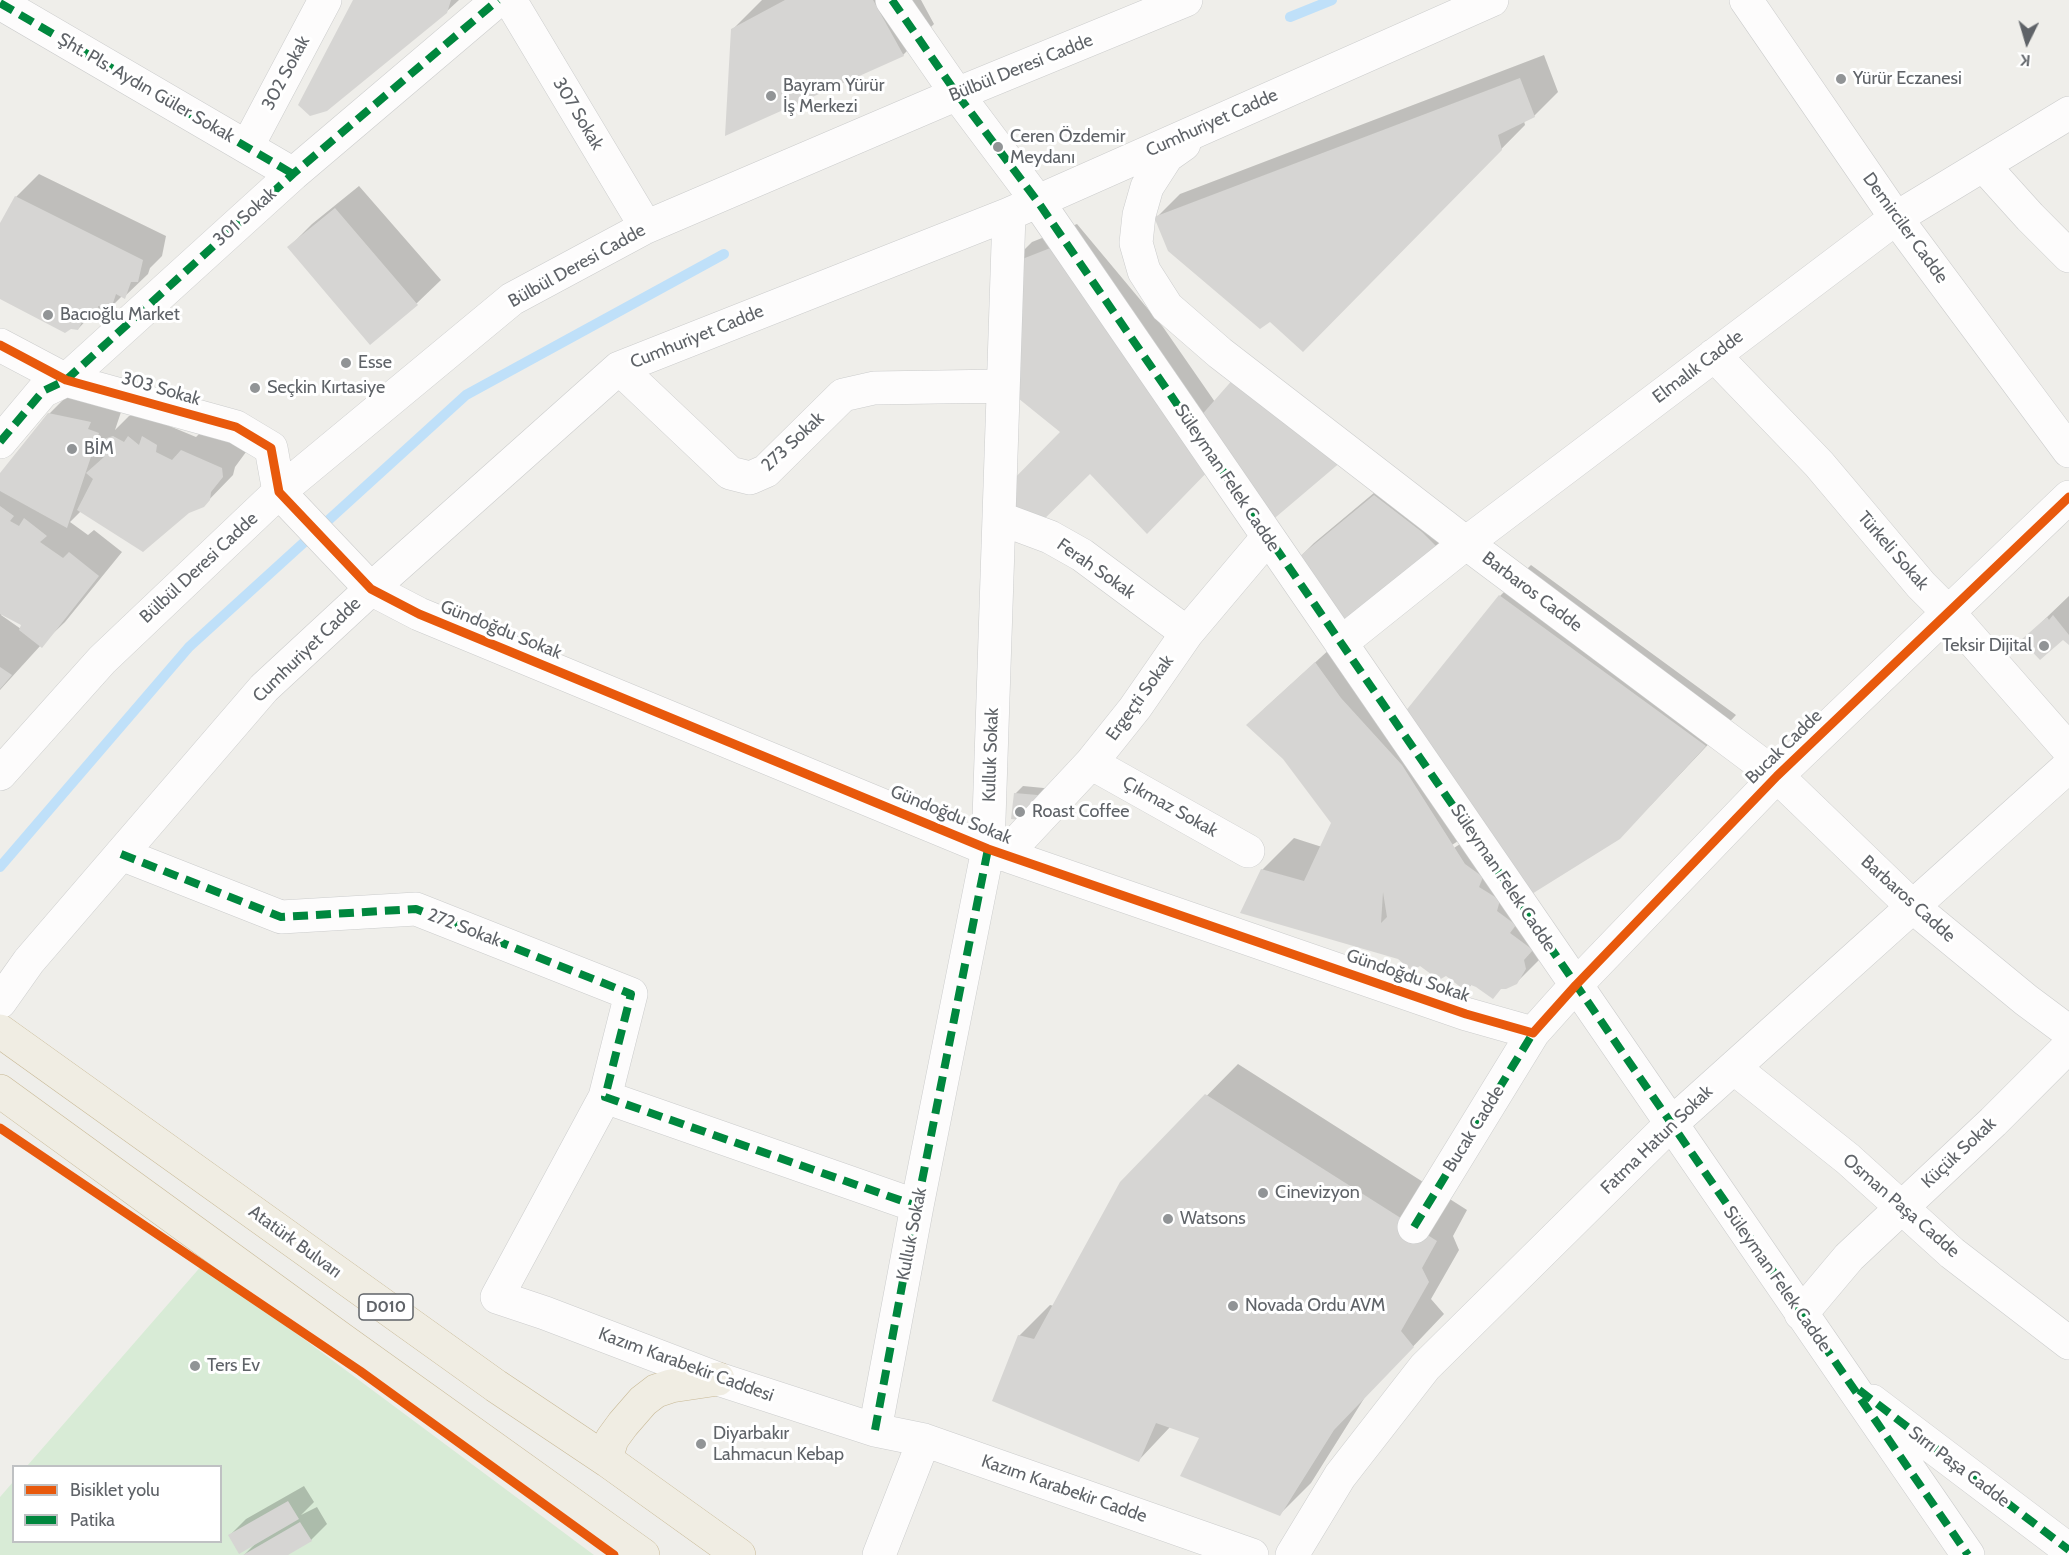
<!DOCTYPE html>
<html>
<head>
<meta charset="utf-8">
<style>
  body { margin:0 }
  #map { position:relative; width:2069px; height:1555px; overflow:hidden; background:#efeeea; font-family:Cabin,sans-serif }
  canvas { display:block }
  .legend { position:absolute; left:12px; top:1465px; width:210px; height:78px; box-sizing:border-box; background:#fff; border:2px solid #bfc1c3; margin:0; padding:8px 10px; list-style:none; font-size:18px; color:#5f6368 }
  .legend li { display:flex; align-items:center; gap:12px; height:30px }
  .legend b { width:30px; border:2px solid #bfc1c3 }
  .north { position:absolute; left:1997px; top:12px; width:60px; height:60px; -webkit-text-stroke:4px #fff; paint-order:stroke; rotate:185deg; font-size:16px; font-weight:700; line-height:24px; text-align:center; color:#5f6368 }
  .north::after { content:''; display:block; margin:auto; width:21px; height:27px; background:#5f6368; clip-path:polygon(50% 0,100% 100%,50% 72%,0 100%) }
</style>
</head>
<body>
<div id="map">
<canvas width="2069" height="1555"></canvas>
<ul class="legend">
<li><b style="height:8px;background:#e8590c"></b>Bisiklet yolu</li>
<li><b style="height:8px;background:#00873e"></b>Patika</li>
</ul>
<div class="north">K</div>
</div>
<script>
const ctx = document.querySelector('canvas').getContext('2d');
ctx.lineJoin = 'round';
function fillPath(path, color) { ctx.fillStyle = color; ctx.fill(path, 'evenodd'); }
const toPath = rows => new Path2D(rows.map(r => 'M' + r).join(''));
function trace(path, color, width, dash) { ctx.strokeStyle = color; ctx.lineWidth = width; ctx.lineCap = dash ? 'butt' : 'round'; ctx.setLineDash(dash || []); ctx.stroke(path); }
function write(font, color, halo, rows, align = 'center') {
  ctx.font = font + ' Cabin,sans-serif'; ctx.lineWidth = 6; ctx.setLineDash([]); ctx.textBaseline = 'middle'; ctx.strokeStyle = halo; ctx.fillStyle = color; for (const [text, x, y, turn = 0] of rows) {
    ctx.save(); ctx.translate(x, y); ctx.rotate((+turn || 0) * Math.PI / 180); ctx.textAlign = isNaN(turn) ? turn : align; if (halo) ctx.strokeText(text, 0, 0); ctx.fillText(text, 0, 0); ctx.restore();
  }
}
fillPath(toPath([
  [203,1264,594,1555,0,1555,0,1497,13,1482,14,1542,220,1542,220,1466,27,1466]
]), '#d8ebd6');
fillPath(toPath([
  [355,0,459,0,446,12],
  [762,0,921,0,934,24,903,55,732,30],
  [1544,55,1558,92,1534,116,1524,121,1525,125,1303,350,1156,218,1180,194],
  [39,174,166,236,162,256,150,268,148,274,124,297,122,296,110,308,107,307,98,316,92,314,78,329,0,297,0,227,16,197],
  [359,186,441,280,417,303,370,343,289,247,312,224],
  [1077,224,1163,327,1215,402,1217,460,1062,432,1008,266,1032,242],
  [73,390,122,409,115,430,129,416,138,413,196,437,206,427,245,445,246,452,235,467,233,475,203,506,81,511,70,522,88,535,94,530,122,552,65,622,41,645,0,690,0,475,49,414],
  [2,613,23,624,21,629,1,615],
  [1399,472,1462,541,1447,557,1290,567,1314,543],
  [1531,565,1736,715,1651,805,1529,894,1539,901,1532,908,1540,959,1516,983,1472,984,1467,990,1446,974,1399,957,1262,870,1294,838,1322,847,1333,823,1264,709,1331,648,1403,717,1500,596],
  [1458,841,1460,844,1413,875,1413,871],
  [2069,596,2069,643,2063,638,2023,640],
  [1023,786,1054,789,1038,812,1015,794],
  [1238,1064,1467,1210,1453,1236,1459,1250,1431,1299,1444,1314,1365,1397,1311,1483,1280,1514,1201,1437,1171,1426,1139,1460,1019,1336,1050,1305,1054,1306,1121,1183],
  [304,1486,314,1502,301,1515,317,1507,327,1524,311,1540,285,1555,244,1555,255,1544,230,1535,246,1519]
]), '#0003');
trace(toPath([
  [1290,17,1332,0],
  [0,867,189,647,466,395,724,254]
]), '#bfe0f9', 10);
fillPath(toPath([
  [353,0,451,0,447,13,327,111,310,116,298,105],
  [785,0,873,0,904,56,725,136,731,29],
  [1520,78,1535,117,1498,135,1502,150,1303,352,1270,322,1260,329,1168,251,1154,217],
  [15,196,143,260,138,282,131,282,125,299,116,294,111,309,98,306,99,317,86,314,78,330,71,329,65,333,0,299,0,223],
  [335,208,418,305,370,345,287,247],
  [1053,247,1192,426,1235,377,1342,461,1263,528,1217,462,1147,534,1090,474,1032,531,1000,493,1060,432,1003,386,1007,265],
  [48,413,91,422,88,429,99,433,67,528,0,491,0,473],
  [113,436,124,442,128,436,139,445,142,436,157,445,156,452,172,460,181,450,222,468,223,477,211,492,210,500,204,507,189,513,143,552,77,510,93,479,86,473,104,457,99,453,104,439],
  [1374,495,1422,532,1448,558,1341,643,1288,566],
  [0,506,14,516,10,521,19,526,24,518,47,536,40,542,63,558,69,552,99,576,42,648,19,630,21,625,0,614],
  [1499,595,1706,746,1620,839,1519,902,1396,723],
  [2053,615,2069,635,2069,645,2063,640,2040,660,2021,640,2047,617,2049,620],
  [1315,662,1341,698,1402,765,1465,864,1483,877,1479,887,1500,900,1497,911,1516,925,1510,933,1533,950,1524,960,1526,969,1517,984,1506,989,1501,989,1493,999,1476,987,1471,985,1467,992,1446,976,1439,980,1420,966,1412,971,1398,959,1240,913,1261,869,1304,881,1331,823,1283,759,1246,725],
  [1383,892,1387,917,1381,923],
  [0,667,12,675,0,689],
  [1014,793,1049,796,1031,821,1011,819],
  [1205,1094,1437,1241,1422,1268,1429,1282,1401,1331,1414,1347,1334,1430,1280,1516,1180,1476,1199,1438,1156,1423,1139,1462,992,1401,1018,1335,1034,1339,1120,1182],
  [288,1501,299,1519,239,1554,228,1535],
  [300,1522,312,1541,288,1555,243,1555]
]), '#d6d5d3');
const minor = toPath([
  [510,0,646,227],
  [892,0,957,94,1038,202,1968,1555],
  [1746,0,1896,218,2069,451],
  [0,3,293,174],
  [1184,144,1167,156,1147,187,1139,215,1136,243,1144,271,1167,307,1220,353,1466,543,1777,776,1913,907,2026,1000,2069,1032],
  [247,147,325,0],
  [1984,166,2030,217,2069,256],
  [0,345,66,380,236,427,271,448,279,492,371,589,419,614,988,849,1466,1014,1533,1033],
  [1714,355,1819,464,1921,585,1948,612,2069,750],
  [619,368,730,473,750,478,766,471,843,395,874,388,1003,386],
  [0,442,43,391,66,380,293,174,498,0],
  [999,518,1050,537,1082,555,1187,633],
  [1341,643,1466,543,1896,218,2069,113],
  [1091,763,1248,851],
  [0,774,102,660,279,492,512,299,646,227,957,94,1186,0],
  [121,854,281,917,416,909,631,994,605,1097,917,1206],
  [1005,855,1091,763,1135,708,1187,633,1268,537],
  [0,1002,29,961,264,688,371,589,619,368,1009,214,1492,0],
  [1734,1068,1848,1159,1952,1253,2069,1343],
  [605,1097,497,1297,545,1313,718,1379,875,1430,924,1440,1252,1555],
  [1414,1227,1533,1033,1576,985,1777,776,2069,497],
  [1801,1314,1849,1257,1993,1122,2069,1046],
  [1872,1401,2069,1550],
  [875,1430,917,1206,988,849,1009,214],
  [879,1555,924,1440],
  [1292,1555,1340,1476,1425,1367,1671,1124,2069,766]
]);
const highway = toPath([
  [0,1031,496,1386,608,1461,739,1555],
  [0,1091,344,1341,643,1555],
  [608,1461,609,1449,612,1439,623,1424,643,1401,656,1391,671,1386,718,1379]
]);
trace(minor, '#cbcccc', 34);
trace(highway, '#c8b996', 34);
trace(minor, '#fdfcfc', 33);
trace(highway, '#f0ede3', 33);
trace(toPath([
  [892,0,957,94,1038,202,1968,1555],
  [0,3,293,174],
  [0,442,43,391,66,380,293,174,498,0],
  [121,854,281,917,416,909,631,994,605,1097,917,1206],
  [1414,1227,1533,1033],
  [1859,1390,2069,1550],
  [875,1430,917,1206,988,849]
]), '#00873e', 8, [15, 8]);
trace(toPath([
  [0,345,66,380,236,427,271,448,279,492,371,589,419,614,988,849,1466,1014,1533,1033,1576,985,1777,776,2069,497],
  [0,1128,360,1371,614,1555]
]), '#e8590c', 9);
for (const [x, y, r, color] of [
  [1841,79,6,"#919496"],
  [771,96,6,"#919496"],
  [998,147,6,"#919496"],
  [48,315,6,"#919496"],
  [346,363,6,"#919496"],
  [255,388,6,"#919496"],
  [72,449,6,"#919496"],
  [2044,646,6,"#919496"],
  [1020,812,6,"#919496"],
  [1263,1193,6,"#919496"],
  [1168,1219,6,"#919496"],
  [1233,1306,6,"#919496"],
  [195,1366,6,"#919496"],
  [701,1444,6,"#919496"]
]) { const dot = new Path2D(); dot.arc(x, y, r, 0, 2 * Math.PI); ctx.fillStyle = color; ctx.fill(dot); trace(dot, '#fff', 2); }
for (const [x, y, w] of [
  [386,1307,54]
]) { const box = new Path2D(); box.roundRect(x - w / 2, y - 13, w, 26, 4.5); ctx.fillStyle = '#fff'; ctx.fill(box); trace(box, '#5f6368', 1.5); }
write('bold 16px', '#5f6368', null, [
  ["D010",386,1307]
]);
write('18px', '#5f6368', '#fff', [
  ["Bülbül Deresi Cadde",1021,68,-22],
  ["302 Sokak",286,73,-62],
  ["Şht. Pls. Aydın Güler Sokak",146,88,30],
  ["307 Sokak",578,114,59],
  ["Cumhuriyet Cadde",1212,123,-24],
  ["301 Sokak",245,217,-42],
  ["Demirciler Cadde",1905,228,54],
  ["Bülbül Deresi Cadde",577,266,-29],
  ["Cumhuriyet Cadde",697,337,-22],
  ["Elmalık Cadde",1698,367,-37],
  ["303 Sokak",161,389,16],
  ["273 Sokak",793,442,-43],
  ["Süleyman Felek Cadde",1227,478,56],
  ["Türkeli Sokak",1893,551,49],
  ["Bülbül Deresi Cadde",199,568,-43],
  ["Ferah Sokak",1096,569,35],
  ["Barbaros Cadde",1532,592,37],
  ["Gündoğdu Sokak",501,630,22],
  ["Cumhuriyet Cadde",307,650,-44],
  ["Ergeçti Sokak",1140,698,-54],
  ["Bucak Cadde",1784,747,-44],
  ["Kulluk Sokak",991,755,-88],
  ["Çıkmaz Sokak",1170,807,29],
  ["Gündoğdu Sokak",951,815,22],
  ["Süleyman Felek Cadde",1503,878,56],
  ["Barbaros Cadde",1908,899,42],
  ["272 Sokak",464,928,21],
  ["Gündoğdu Sokak",1408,976,19],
  ["Bucak Cadde",1474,1129,-58],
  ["Fatma Hatun Sokak",1657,1140,-44],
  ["Küçük Sokak",1959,1153,-43],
  ["Osman Paşa Cadde",1901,1206,41],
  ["Kulluk Sokak",912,1234,-79],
  ["Atatürk Bulvarı",295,1242,36],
  ["Süleyman Felek Cadde",1777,1279,55],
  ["Kazım Karabekir Caddesi",686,1365,20],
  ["Sırrı Paşa Cadde",1959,1467,37],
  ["Kazım Karabekir Cadde",1064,1489,19]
]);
write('18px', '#5f6368', '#fff', [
  ["Yürür Eczanesi",1853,79],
  ["Bayram Yürür",783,86],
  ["İş Merkezi",783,107],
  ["Ceren Özdemir",1010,137],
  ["Meydanı",1010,158],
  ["Bacıoğlu Market",60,315],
  ["Esse",358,363],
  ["Seçkin Kırtasiye",267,388],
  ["BİM",84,449],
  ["Teksir Dijital",2032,646,"right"],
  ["Roast Coffee",1032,812],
  ["Cinevizyon",1275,1193],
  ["Watsons",1180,1219],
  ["Novada Ordu AVM",1245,1306],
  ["Ters Ev",207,1366],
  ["Diyarbakır",713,1434],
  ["Lahmacun Kebap",713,1455]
], 'left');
</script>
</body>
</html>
